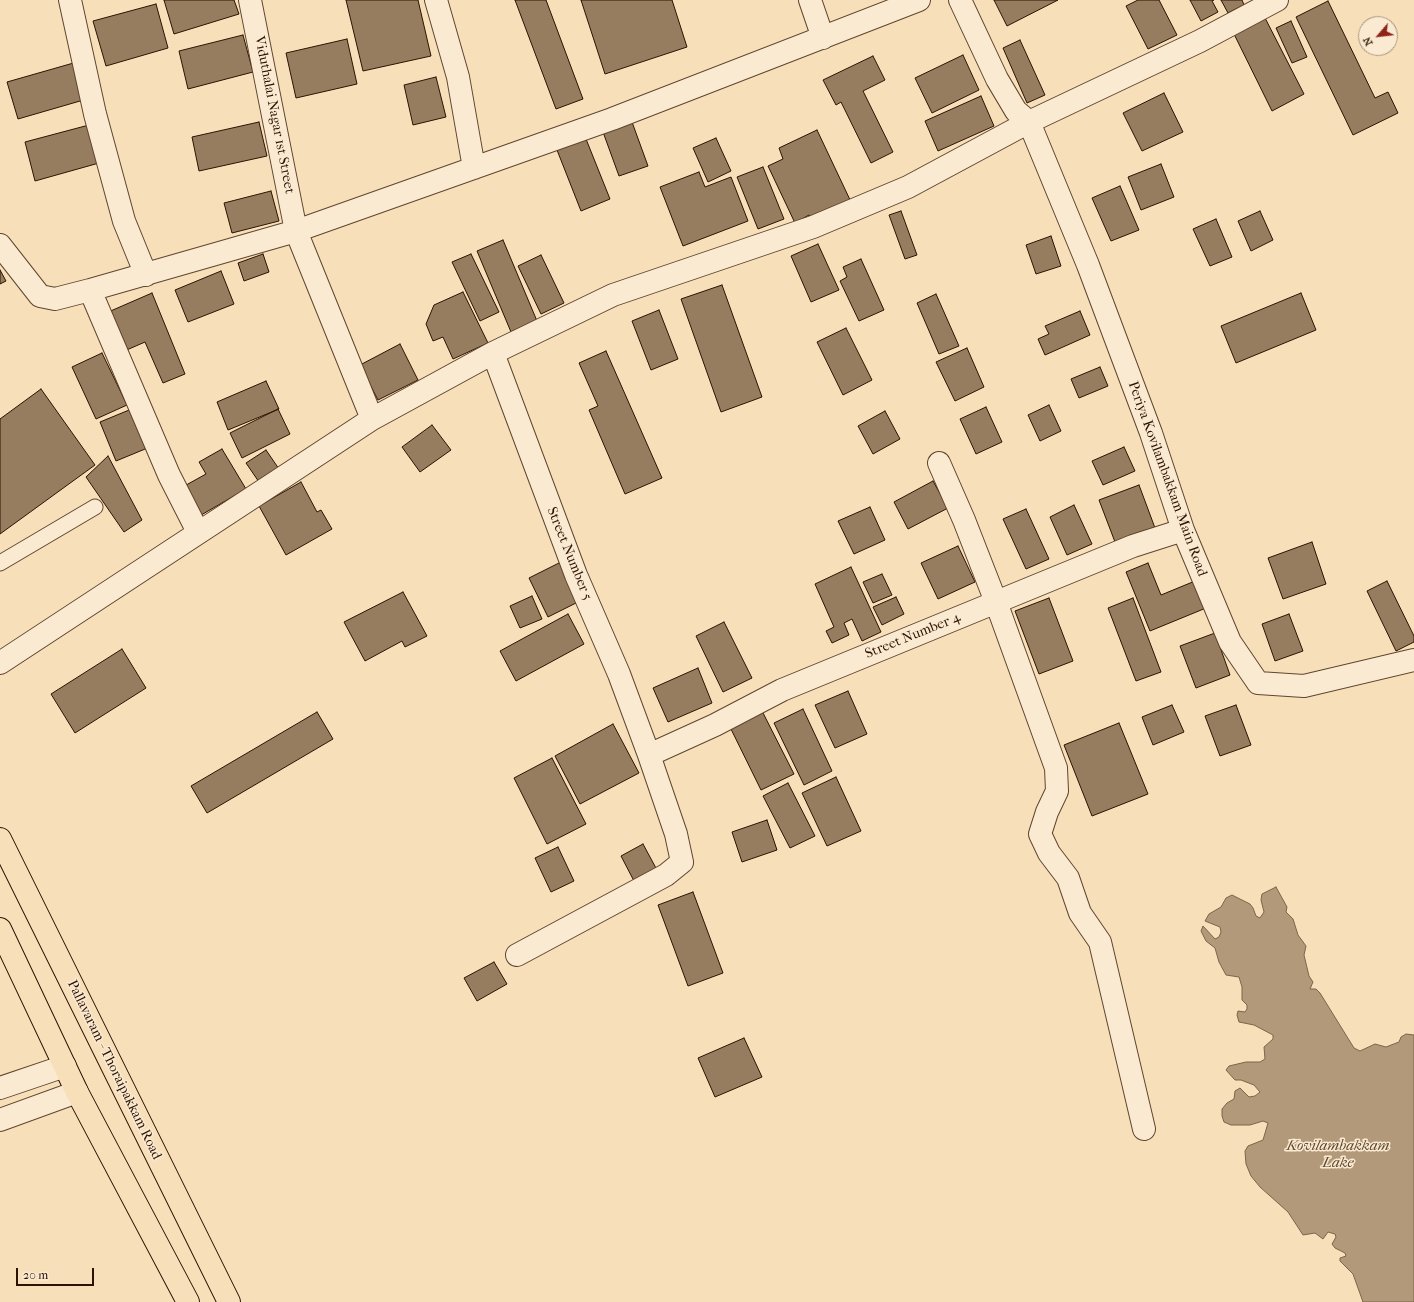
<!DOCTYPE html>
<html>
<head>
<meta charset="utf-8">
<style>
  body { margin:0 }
  #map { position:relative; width:1414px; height:1302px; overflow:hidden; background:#f7dfb9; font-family:"IM FELL French Canon",serif }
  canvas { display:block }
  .north { position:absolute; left:1358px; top:16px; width:40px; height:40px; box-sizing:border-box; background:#faead2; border:1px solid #a8947e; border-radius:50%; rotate:242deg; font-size:11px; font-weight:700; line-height:16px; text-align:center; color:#2d1200 }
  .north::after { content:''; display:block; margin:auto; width:14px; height:18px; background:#8f2418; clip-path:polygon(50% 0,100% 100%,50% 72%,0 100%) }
  .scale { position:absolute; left:16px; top:1268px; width:78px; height:18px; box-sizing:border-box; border:2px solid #2d1200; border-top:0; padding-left:5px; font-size:12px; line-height:14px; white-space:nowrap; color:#2d1200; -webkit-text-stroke:3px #faead2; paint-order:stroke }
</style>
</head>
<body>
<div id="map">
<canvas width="1414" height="1302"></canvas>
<div class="north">N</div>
<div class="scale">20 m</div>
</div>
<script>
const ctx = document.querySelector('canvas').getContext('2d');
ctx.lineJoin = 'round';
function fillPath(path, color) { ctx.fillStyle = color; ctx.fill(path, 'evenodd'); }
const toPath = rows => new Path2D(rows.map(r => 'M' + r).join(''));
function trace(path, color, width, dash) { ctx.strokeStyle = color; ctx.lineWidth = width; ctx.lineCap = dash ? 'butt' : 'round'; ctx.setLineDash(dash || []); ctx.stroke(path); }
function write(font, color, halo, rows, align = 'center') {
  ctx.font = font + ' "IM FELL French Canon",serif'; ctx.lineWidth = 3; ctx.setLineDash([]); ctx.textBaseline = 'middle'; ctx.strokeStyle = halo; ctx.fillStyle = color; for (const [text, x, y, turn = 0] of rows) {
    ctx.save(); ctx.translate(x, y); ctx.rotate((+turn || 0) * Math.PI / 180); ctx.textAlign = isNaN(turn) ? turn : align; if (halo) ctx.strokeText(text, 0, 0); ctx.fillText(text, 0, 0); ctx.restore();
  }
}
const water = toPath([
  [1276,887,1287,907,1286,912,1293,919,1298,935,1306,946,1304,955,1309,976,1313,982,1310,989,1316,989,1320,993,1354,1048,1360,1051,1375,1044,1386,1047,1399,1042,1401,1037,1406,1034,1414,1035,1414,1302,1363,1302,1353,1274,1340,1261,1340,1258,1346,1256,1345,1253,1335,1248,1332,1244,1336,1237,1335,1234,1328,1232,1323,1239,1315,1233,1303,1235,1288,1212,1260,1187,1251,1176,1246,1164,1245,1151,1248,1146,1263,1140,1268,1123,1263,1121,1250,1125,1231,1125,1224,1122,1222,1116,1222,1109,1227,1103,1234,1099,1235,1091,1240,1088,1249,1097,1255,1096,1260,1092,1254,1085,1241,1080,1235,1080,1226,1070,1229,1066,1246,1062,1260,1062,1265,1059,1264,1047,1273,1039,1273,1035,1254,1025,1239,1022,1237,1015,1238,1011,1245,1012,1247,1009,1247,1005,1242,1000,1242,987,1239,977,1226,975,1219,962,1215,948,1206,941,1201,931,1203,926,1215,939,1219,937,1221,932,1220,927,1205,921,1209,914,1221,907,1226,898,1232,895,1250,904,1253,908,1256,916,1260,918,1264,912,1261,900,1262,894,1276,887]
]);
fillPath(water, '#b2997a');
trace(water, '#7d6349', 1);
const building = toPath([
  [164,0,234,0,239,14,174,34,164,0],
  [346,0,418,0,431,56,363,71,346,0],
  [515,0,546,0,583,99,556,109,515,0],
  [581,0,672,0,687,47,605,74,581,0],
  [994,0,1058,0,1007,26,994,0],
  [1138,0,1159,0,1177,35,1148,49,1126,6,1138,0],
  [1190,0,1214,0,1212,1,1218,12,1201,21,1190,0],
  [1221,0,1242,0,1244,5,1228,13,1221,0],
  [1328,1,1375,98,1388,92,1398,113,1353,135,1296,17,1328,1],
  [156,4,168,48,106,66,93,21,156,4],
  [1263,14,1304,94,1272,111,1232,30,1263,14],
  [1291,21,1307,57,1292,63,1276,28,1291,21],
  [243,35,253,72,188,89,179,51,243,35],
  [347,39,357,84,296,98,286,53,347,39],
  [1020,40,1045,95,1027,103,1003,48,1020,40],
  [963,55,979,90,932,113,915,78,963,55],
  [873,56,885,80,863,91,893,152,871,163,841,102,836,105,823,80,873,56],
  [77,62,87,99,18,119,7,82,77,62],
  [436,77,446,117,413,125,404,85,436,77],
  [1164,93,1183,132,1142,151,1123,113,1164,93],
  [981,96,994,126,938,151,925,121,981,96],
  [259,122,267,156,199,171,192,137,259,122],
  [632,122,648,166,619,176,603,132,632,122],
  [89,125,99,163,35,181,25,142,89,125],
  [817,130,852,204,813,223,809,215,795,223,768,166,783,159,779,148,817,130],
  [716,138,731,171,708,182,693,148,716,138],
  [586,139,610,199,581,211,557,150,586,139],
  [1161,164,1174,197,1141,210,1128,177,1161,164],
  [763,167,784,219,758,229,737,177,763,167],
  [699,172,705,187,731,177,748,221,683,246,660,187,699,172],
  [1120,186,1139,230,1111,241,1092,198,1120,186],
  [271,191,279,221,232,233,224,203,271,191],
  [901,211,917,255,905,259,889,215,901,211],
  [1260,211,1273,240,1251,251,1238,221,1260,211],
  [1216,219,1232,257,1210,266,1193,229,1216,219],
  [1051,236,1061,266,1036,274,1026,245,1051,236],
  [503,240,537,321,511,332,477,251,503,240],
  [818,244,839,290,811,302,791,256,818,244],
  [263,254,269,272,244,281,238,263,263,254],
  [471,254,499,312,480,321,452,262,471,254],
  [541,255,564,303,541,314,518,266,541,255],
  [861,259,884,310,859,321,840,281,847,277,843,267,861,259],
  [0,270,6,281,0,284,0,270],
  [221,271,234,304,188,322,175,290,221,271],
  [722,285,762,397,721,412,681,299,722,285],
  [463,292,488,343,453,359,443,337,433,341,426,324,434,305,463,292],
  [152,293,185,374,163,383,145,342,122,352,106,313,152,293],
  [1301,293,1316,330,1236,363,1221,326,1301,293],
  [936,294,959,346,939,354,917,303,936,294],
  [659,310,678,359,651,370,632,321,659,310],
  [1080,311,1090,335,1045,355,1038,339,1049,334,1045,326,1080,311],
  [846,328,872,380,843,395,817,342,846,328],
  [400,344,418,380,378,400,360,365,400,344],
  [967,348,984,387,955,401,936,362,967,348],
  [606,351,662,478,625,494,589,410,598,406,579,363,606,351],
  [102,353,127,405,96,419,72,367,102,353],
  [1100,367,1108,386,1079,398,1071,379,1100,367],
  [266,381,279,409,228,430,217,402,266,381],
  [41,389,95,465,0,534,0,419,41,389],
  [1049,405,1061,431,1040,441,1028,415,1049,405],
  [986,407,1002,442,976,454,960,419,986,407],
  [134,408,150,447,116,461,100,422,134,408],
  [278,409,290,434,242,458,230,433,278,409],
  [885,411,900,439,873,454,858,426,885,411],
  [432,425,451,450,420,472,402,447,432,425],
  [1124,447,1135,471,1103,485,1092,461,1124,447],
  [222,449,246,489,196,518,179,489,206,474,199,462,222,449],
  [266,450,279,469,259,482,246,463,266,450],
  [108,456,142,520,124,532,86,477,108,456],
  [933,481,948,508,908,529,894,502,933,481],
  [301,482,317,512,321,510,332,529,286,555,259,506,301,482],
  [1139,485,1155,528,1115,542,1099,500,1139,485],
  [1074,505,1092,544,1067,555,1050,517,1074,505],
  [870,507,885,540,854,554,838,521,870,507],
  [1026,509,1049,559,1026,569,1003,519,1026,509],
  [1312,542,1326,584,1283,599,1268,558,1312,542],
  [958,546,975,582,938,599,921,563,958,546],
  [561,562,580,601,548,617,529,578,561,562],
  [1148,563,1161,595,1195,581,1206,608,1150,631,1126,572,1148,563],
  [851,567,881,632,862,641,852,619,844,623,849,635,832,643,826,631,834,627,815,584,851,567],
  [882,574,892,595,873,603,863,582,882,574],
  [1387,581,1414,636,1414,642,1396,651,1367,591,1387,581],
  [403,592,427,636,405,647,402,641,365,661,344,622,403,592],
  [532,596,542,619,520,628,510,606,532,596],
  [896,597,904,614,882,625,873,607,896,597],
  [1049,598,1073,661,1039,674,1015,611,1049,598],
  [1133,598,1161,672,1136,681,1108,608,1133,598],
  [568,614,584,644,516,681,500,651,568,614],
  [1289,614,1303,651,1275,661,1262,624,1289,614],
  [724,622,752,678,723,692,696,636,724,622],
  [1215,633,1230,675,1196,688,1180,646,1215,633],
  [122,649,146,688,75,733,51,694,122,649],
  [698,668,712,703,668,722,653,688,698,668],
  [848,691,867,734,835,748,815,705,848,691],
  [1172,705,1184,732,1153,745,1142,717,1172,705],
  [1236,705,1251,745,1220,756,1205,716,1236,705],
  [760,707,794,774,761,790,728,723,760,707],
  [803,709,832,771,804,785,774,723,803,709],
  [317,712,333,739,207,813,191,786,317,712],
  [1119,723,1148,794,1092,816,1064,745,1119,723],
  [613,724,639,773,580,804,555,756,613,724],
  [552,758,586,824,547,844,514,778,552,758],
  [836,777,861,831,827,846,802,793,836,777],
  [788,783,815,836,790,848,763,796,788,783],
  [767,820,777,850,742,862,732,832,767,820],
  [643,844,657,870,634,881,621,856,643,844],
  [558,847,574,881,551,892,535,858,558,847],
  [693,892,723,973,688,986,658,905,693,892],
  [494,962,507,984,477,1001,464,978,494,962],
  [744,1038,762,1077,715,1097,698,1058,744,1038]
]);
fillPath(building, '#967d60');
trace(building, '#2d1200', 1);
const lane = toPath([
  [0,563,95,507]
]);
const street = toPath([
  [70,0,95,114,124,221,146,275],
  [250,0,296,231,372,419],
  [436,0,458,77,474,168],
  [810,0,823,38],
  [960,0,997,79,1016,111,1029,122,1088,265,1151,433,1183,530,1230,642,1258,683,1304,686,1414,660],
  [0,245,40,296,55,299,90,290,296,231,612,119,919,0],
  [90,290,169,475,198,532],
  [493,353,576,575,619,674,649,755,676,834,682,862,666,875,517,955],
  [939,463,964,520,996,602,1056,768,1057,791,1047,812,1040,834,1049,853,1068,878,1080,913,1100,942,1144,1129],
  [0,663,372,419,493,353,613,295,813,227,908,187,1029,122,1200,41,1277,0],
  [649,755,715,725,782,690,1133,546,1183,530],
  [0,1088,65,1066],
  [0,1120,77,1092]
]);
const primary = toPath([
  [0,839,229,1302],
  [0,929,77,1092,188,1302]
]);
trace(lane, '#60452e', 17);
trace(street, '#60452e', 24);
trace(primary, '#2d1200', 24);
trace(lane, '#faead2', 15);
trace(street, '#faead2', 22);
trace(primary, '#f7dfb9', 22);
write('14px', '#2d1200', '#faead2', [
  ["Viduthalai Nagar 1st Street",274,115,79],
  ["Periya Kovilambakkam Main Road",1167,479,70],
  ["Street Number 5",569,554,68],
  ["Street Number 4",913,636,-22],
  ["Pallavaram - Thoraipakkam Road",114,1070,64]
]);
write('italic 15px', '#624831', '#faead2', [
  ["Kovilambakkam",1338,1146],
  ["Lake",1338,1163]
]);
</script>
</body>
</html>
